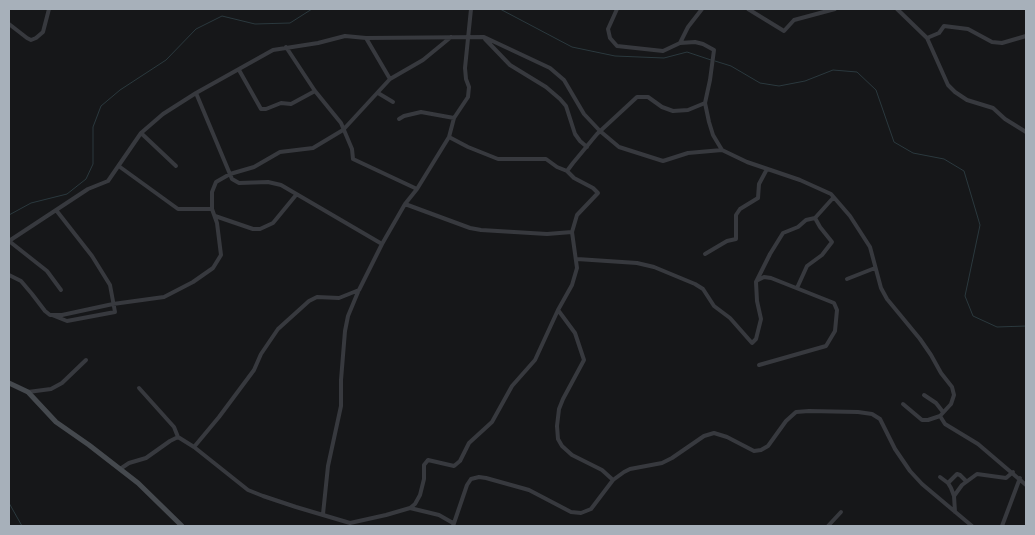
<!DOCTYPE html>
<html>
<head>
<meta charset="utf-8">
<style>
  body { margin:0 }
  #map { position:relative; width:1035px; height:535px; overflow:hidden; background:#161719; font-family:Poppins,sans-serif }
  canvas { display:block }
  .frame { position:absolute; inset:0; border:10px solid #a7b0ba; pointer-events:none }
</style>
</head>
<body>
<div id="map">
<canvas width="1035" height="535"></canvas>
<div class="frame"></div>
</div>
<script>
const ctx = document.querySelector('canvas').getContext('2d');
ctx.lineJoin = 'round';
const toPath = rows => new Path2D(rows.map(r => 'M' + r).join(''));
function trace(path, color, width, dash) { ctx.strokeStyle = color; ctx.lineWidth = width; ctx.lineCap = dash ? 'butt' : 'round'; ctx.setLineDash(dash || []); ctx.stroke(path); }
trace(toPath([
  [500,9,572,47,615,56,664,58,687,52,711,60],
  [715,61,731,66,760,83,779,86,805,81,833,70,857,72,876,90,894,142,913,153,944,159,964,171,980,225,965,296,973,316,997,327,1026,326],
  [9,215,31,203,67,194,86,179,93,164,93,127,101,106,120,90,166,60,196,29,222,16,255,24,290,23,312,9],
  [9,503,22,526]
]), '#2b393e', 1);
trace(toPath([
  [617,9,608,29,610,38,617,46,663,51,680,43,695,42,703,44,714,50,710,80,705,103,709,122,713,135,722,150,747,162,800,180,831,194,850,216,870,247,881,288,887,299,920,339,931,355,941,373,952,387,954,395,951,404,940,416,945,424,978,444,1026,485],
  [748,9,784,31,794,20,835,9],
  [897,9,927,38],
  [9,24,27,38,31,40,36,38,43,32,49,9],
  [1026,36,1002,43,992,42,968,29,944,26,939,33,927,38,948,85,955,92,967,100,993,108,1005,119,1026,132],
  [366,38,390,79,423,60,451,37],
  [485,39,510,65,546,87,560,99,566,106,575,134,580,141,587,147],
  [680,43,688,27,702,9],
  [286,47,315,91,341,123,352,149,353,159,417,189],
  [239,70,261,109,266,109,281,103,291,104,315,91],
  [196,93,232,179,239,183,268,182,281,185,382,244],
  [378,93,393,102],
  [399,119,404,116,421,112,454,118],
  [141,133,176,166],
  [449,137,468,147,498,159,546,159,557,167,567,171],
  [120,167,178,209,212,209,212,192,216,182,230,174,254,167,280,152,313,148,343,130,390,79],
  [405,204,470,228,481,230,547,234,572,232],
  [215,216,253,229,260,229,273,223,296,195],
  [9,241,88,189,108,181,141,133,163,114,196,93,273,50,318,43,345,36,366,38,484,37,550,68,564,80,584,114,600,131,619,147,663,161,688,153,722,150],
  [9,241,47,271,61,290],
  [705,254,727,241,736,239,736,215,740,209,758,198,759,184,767,169],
  [577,259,637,263,654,267,695,284,703,289,714,306,730,318,752,343,756,339,761,319,757,301,756,282,770,254,783,233,798,227,806,220,815,218,833,198],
  [9,275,21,281,32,294,45,311,50,315,62,315,113,304,164,297,193,282,213,268,221,255,217,223,212,209],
  [847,279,875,268],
  [758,280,764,277,771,278,834,303,837,310,835,331,826,346,759,365],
  [797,288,807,266,822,255,832,242,820,227,815,218],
  [558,310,575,333,584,360,563,399,559,409,557,426,558,439,562,446,572,455,602,470,613,480],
  [52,315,67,321,115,312,110,285,92,256,56,210],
  [139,388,174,427,178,437],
  [28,392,51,389,62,383,86,360],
  [924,395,936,403,943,412],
  [903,404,922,420,928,420,940,416],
  [194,447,219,417,254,370,261,354,278,329,309,301,317,297,339,298,359,290,382,244,405,204,417,189,449,137,454,118,468,97,469,87,466,79,465,68,471,9],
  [120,469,129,463,146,458,170,441,178,437,194,447,248,490,263,496,296,507,350,523,386,515,410,508,415,504,420,495,424,479,424,465,428,460,454,466,460,461,469,443,492,422,512,386,535,360,558,310,572,285,577,268,572,232,577,215,598,193,593,188,574,178,567,171,573,163,597,134,637,97,648,97,662,107,673,111,688,110,705,103],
  [940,477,948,483,951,488,954,496,955,512],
  [948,483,957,474,960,475,966,481],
  [954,496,962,485,977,474,1006,478,1013,472],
  [410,508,439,515,453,523],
  [323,514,328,466,341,406,341,380,345,331,348,316,358,292],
  [453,526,467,485,471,479,479,477,486,478,529,490,571,512,581,513,591,509,613,480,624,472,630,469,662,463,672,458,704,436,714,433,727,437,754,451,761,450,768,446,786,421,796,412,809,411,858,412,872,414,880,419,895,449,910,471,922,484,972,526],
  [828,526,841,512],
  [1002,526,1020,478]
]), '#37393e', 4);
trace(toPath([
  [9,383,28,392,56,422,89,445,138,483,182,526]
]), '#45494e', 5);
</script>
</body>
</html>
